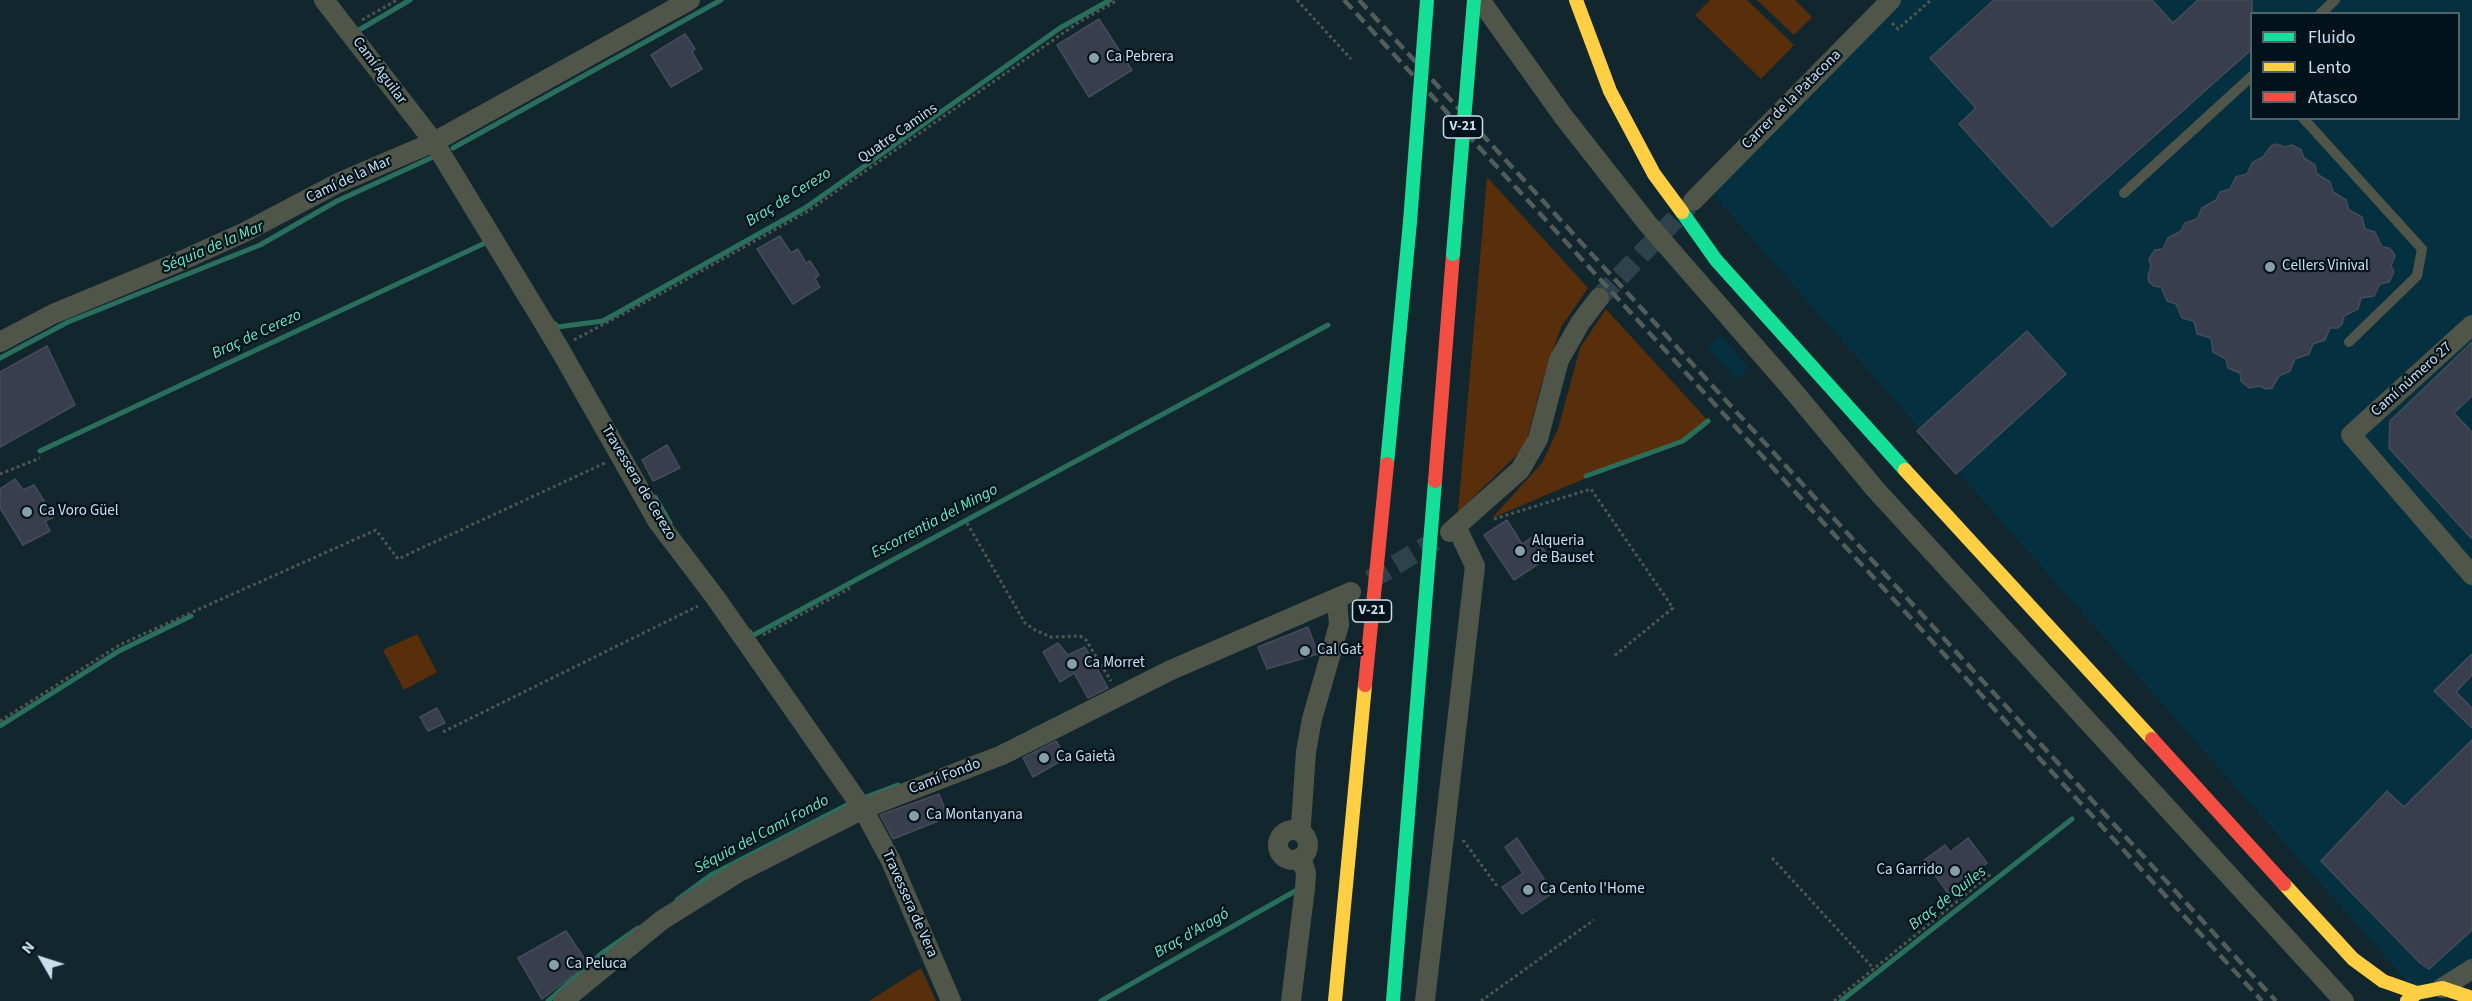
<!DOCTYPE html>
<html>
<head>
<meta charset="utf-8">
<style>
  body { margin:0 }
  #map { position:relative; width:2472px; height:1001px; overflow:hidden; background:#12262e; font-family:"Source Sans 3",sans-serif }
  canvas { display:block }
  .legend { position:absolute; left:2250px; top:12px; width:210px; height:108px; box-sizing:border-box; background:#02121a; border:2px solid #51646e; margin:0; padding:8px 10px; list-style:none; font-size:18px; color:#c8e0ed }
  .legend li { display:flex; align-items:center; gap:12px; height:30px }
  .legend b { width:30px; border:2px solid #51646e }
  .north { position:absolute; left:12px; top:929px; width:60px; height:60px; -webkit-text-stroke:4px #02121a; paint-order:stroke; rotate:309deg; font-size:16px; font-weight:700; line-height:24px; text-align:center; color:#c8e0ed }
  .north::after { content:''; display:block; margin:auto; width:21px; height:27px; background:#c8e0ed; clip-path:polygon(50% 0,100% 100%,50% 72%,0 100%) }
</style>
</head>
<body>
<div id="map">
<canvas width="2472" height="1001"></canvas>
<ul class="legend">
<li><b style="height:8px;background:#16e098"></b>Fluido</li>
<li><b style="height:8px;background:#ffcf43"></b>Lento</li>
<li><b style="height:8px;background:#f24e42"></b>Atasco</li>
</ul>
<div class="north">N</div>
</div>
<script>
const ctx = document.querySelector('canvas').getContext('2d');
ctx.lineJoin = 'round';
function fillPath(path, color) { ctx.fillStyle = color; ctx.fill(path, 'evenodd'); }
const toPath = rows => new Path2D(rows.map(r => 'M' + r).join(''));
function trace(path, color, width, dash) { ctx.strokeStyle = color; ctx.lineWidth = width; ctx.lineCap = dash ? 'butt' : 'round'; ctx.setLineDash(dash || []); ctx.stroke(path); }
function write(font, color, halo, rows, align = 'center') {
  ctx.font = font + ' "Source Sans 3",sans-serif'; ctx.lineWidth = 4.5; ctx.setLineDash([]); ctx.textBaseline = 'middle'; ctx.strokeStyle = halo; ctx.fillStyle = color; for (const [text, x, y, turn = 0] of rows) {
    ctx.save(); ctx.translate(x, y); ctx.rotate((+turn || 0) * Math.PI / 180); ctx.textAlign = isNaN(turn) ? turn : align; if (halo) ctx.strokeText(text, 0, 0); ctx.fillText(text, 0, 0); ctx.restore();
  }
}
fillPath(toPath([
  [1887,0,2472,0,2472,969,2417,993,1703,183],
  [2252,14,2458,14,2458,118,2252,118],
  [1721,335,1749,368,1736,380,1708,347]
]), '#053040');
fillPath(toPath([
  [1710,0,1747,0,1794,45,1761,79,1695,15],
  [1757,0,1795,0,1812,17,1794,35],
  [1487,177,1588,288,1561,327,1541,386,1525,447,1458,512],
  [1606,309,1710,423,1683,443,1586,478,1492,518,1542,463,1558,429,1580,348],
  [417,634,437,672,404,690,383,650],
  [921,968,936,1001,869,1001]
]), '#592e0a');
trace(toPath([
  [359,30,410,0],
  [453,148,721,0],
  [555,324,557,327,603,321,805,208,1060,28,1110,0],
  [0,358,68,322,260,245,337,201,433,157],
  [40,451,485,243],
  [1586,476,1683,441,1708,421],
  [655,497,670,523],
  [750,632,752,636,1328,325],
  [0,726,119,651,191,616],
  [866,797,898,785],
  [677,900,711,875,847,805],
  [548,1001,602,953,638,928],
  [1101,1001,1297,890],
  [1841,1001,2072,819]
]), '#296f5c', 5);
const building = toPath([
  [1994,0,2152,0,2173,23,2198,0,2252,0,2252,49,2052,227,1959,124,1976,108,1930,58,1994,0],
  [1099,19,1132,70,1089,97,1057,45,1099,19],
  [685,34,695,49,692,52,702,69,671,87,651,55,685,34],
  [2277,144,2284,147,2292,145,2301,150,2304,158,2315,165,2317,174,2330,182,2333,192,2346,200,2349,210,2362,217,2365,229,2375,232,2382,247,2389,248,2393,252,2395,256,2391,266,2394,272,2389,282,2380,284,2374,296,2361,298,2358,309,2344,316,2342,324,2338,328,2330,328,2325,340,2313,344,2309,354,2295,359,2290,371,2279,376,2272,388,2266,389,2260,386,2249,388,2241,381,2240,373,2228,368,2226,359,2213,352,2211,338,2197,334,2194,321,2182,318,2176,304,2167,301,2161,287,2154,286,2149,282,2148,277,2151,266,2149,259,2155,250,2163,249,2168,238,2181,231,2185,223,2197,219,2202,208,2216,200,2220,192,2230,189,2236,177,2247,174,2252,163,2263,157,2271,146,2277,144],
  [780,236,791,253,798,249,806,263,810,261,819,275,815,279,820,287,793,304,757,249,780,236],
  [2027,331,2066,374,1956,474,1917,431,2027,331],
  [2472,342,2472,396,2454,413,2472,432,2472,539,2389,448,2390,421,2472,342],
  [47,346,75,405,0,447,0,372,47,346],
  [667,445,680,468,653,481,642,460,667,445],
  [15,479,23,490,34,485,54,517,45,521,50,531,23,545,0,508,0,489,15,479],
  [1507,520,1522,544,1534,536,1549,557,1514,580,1484,535,1507,520],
  [1308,627,1318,654,1267,669,1258,647,1308,627],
  [1058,643,1068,655,1085,647,1108,688,1088,698,1074,673,1060,682,1043,652,1058,643],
  [2472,654,2472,675,2456,692,2472,708,2472,728,2434,691,2472,654],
  [437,708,445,723,428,731,420,717,437,708],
  [2472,740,2472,930,2429,969,2420,963,2321,861,2387,791,2404,807,2472,740],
  [1056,741,1066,758,1033,777,1023,758,1056,741],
  [939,794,948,817,893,839,880,815,939,794],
  [1517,838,1553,893,1522,914,1502,887,1523,873,1505,847,1517,838],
  [1968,838,1987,863,1967,879,1969,882,1950,896,1924,860,1945,845,1950,852,1968,838],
  [566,931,588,964,542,999,518,958,566,931]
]);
fillPath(building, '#383e4d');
trace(building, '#454c57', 1.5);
trace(toPath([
  [1599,298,1689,205],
  [1370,580,1435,541]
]), '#2d424b', 20, [20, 10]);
trace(toPath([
  [1297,0,1351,59],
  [362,20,397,0],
  [1892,23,1898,29,1931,0],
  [574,340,662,293,808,211,1079,22,1118,0],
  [0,474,40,458],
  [1494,519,1591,489,1673,608,1614,656],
  [967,523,1025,623,1035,630,1051,637,1080,636,1086,640,1111,681],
  [763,635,852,587],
  [0,721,121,644,376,530,398,559,605,463],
  [443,732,698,606],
  [1463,840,1497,886],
  [1772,858,1874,969],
  [1481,1001,1594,920],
  [1834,1001,1991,874]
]), '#4e564f', 3, [3, 3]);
trace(toPath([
  [2320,14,2335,0],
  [2303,118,2422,249,2417,276,2349,342],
  [2124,193,2252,76]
]), '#50554a', 10);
trace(toPath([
  [324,0,434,142,559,348,658,522,715,597,863,809,891,861,951,1001],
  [1480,0,1563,116,1647,223,1790,387,1876,490,2344,1001],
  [1693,201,1891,0],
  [2472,325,2351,435,2472,575],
  [0,342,53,314,183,260,245,232,338,183,434,142,690,0],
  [1450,532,1520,470,1538,439,1559,360,1580,323,1599,298],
  '1278 845a15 15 0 1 1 30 0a15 15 0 1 1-30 0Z',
  [1299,831,1301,824,1306,752,1312,719,1339,625,1337,599],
  [2442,988,2472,969],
  [563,1001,662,920,739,872,863,809,1002,755,1171,670,1351,592],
  [1291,1001,1305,888,1306,873,1301,857],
  [1425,1001,1475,566,1457,528]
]), '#50554a', 20);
trace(toPath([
  [1682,212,1716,260,1905,470],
  [1387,464,1410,222],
  [1393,1001,1435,481]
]), '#16e098', 14);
trace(toPath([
  [1576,0,1610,91,1654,174,1682,212],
  [1905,470,2152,739],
  [2284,884,2353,959,2383,981,2417,993],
  [1335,1001,1365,685],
  [2407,1001,2417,993,2442,988,2472,998]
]), '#ffcf43', 14);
trace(toPath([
  [1435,481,1453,254],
  [1365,685,1387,464],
  [2152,739,2284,884]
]), '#f24e42', 14);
trace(toPath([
  [1344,0,2262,1001],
  [1359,0,2276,1001]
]), '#525c59', 4.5, [12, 6]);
trace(toPath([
  [1410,222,1427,0],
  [1453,254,1474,0]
]), '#16e098', 14);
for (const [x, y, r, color] of [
  [1094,58,6,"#889faa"],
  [2270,267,6,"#889faa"],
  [27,512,6,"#889faa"],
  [1520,551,6,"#889faa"],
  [1305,651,6,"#889faa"],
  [1072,664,6,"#889faa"],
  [1044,758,6,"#889faa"],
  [914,816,6,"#889faa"],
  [1955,871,6,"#889faa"],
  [1528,890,6,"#889faa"],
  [554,965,6,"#889faa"]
]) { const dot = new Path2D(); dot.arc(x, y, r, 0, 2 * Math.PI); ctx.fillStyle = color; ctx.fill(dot); trace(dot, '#02121a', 2); }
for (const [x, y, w] of [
  [1463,127,39],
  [1372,611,39]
]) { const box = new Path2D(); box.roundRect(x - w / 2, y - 11, w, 22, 4.5); ctx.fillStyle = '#02121a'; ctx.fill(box); trace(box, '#c8e0ed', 1.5); }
write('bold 14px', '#c8e0ed', null, [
  ["V-21",1463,127],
  ["V-21",1372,611]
]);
write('15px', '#c8e0ed', '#02121a', [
  ["Ca Pebrera",1106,58],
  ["Cellers Vinival",2282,267],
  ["Ca Voro Güel",39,512],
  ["Alqueria",1532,542],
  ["de Bauset",1532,559],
  ["Cal Gat",1317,651],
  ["Ca Morret",1084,664],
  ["Ca Gaietà",1056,758],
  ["Ca Montanyana",926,816],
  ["Ca Garrido",1943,871,"right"],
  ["Ca Cento l'Home",1540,890],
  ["Ca Peluca",566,965]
], 'left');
write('15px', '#c8e0ed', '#02121a', [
  ["Camí Aguilar",379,71,53],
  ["Carrer de la Patacona",1792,100,-45],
  ["Quatre Camins",898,134,-35],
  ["Camí de la Mar",349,180,-25],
  ["Camí número 27",2412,380,-42],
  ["Travessera de Cerezo",638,483,59],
  ["Camí Fondo",945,777,-21],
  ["Travessera de Vera",909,904,66]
]);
write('italic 16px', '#65edc7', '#02121a', [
  ["Braç de Cerezo",789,198,-32],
  ["Séquia de la Mar",213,248,-23],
  ["Braç de Cerezo",257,335,-25],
  ["Escorrentia del Mingo",935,522,-28],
  ["Séquia del Camí Fondo",762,835,-28],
  ["Braç de Quiles",1948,899,-38],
  ["Braç d'Aragó",1192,934,-30]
]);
</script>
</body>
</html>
